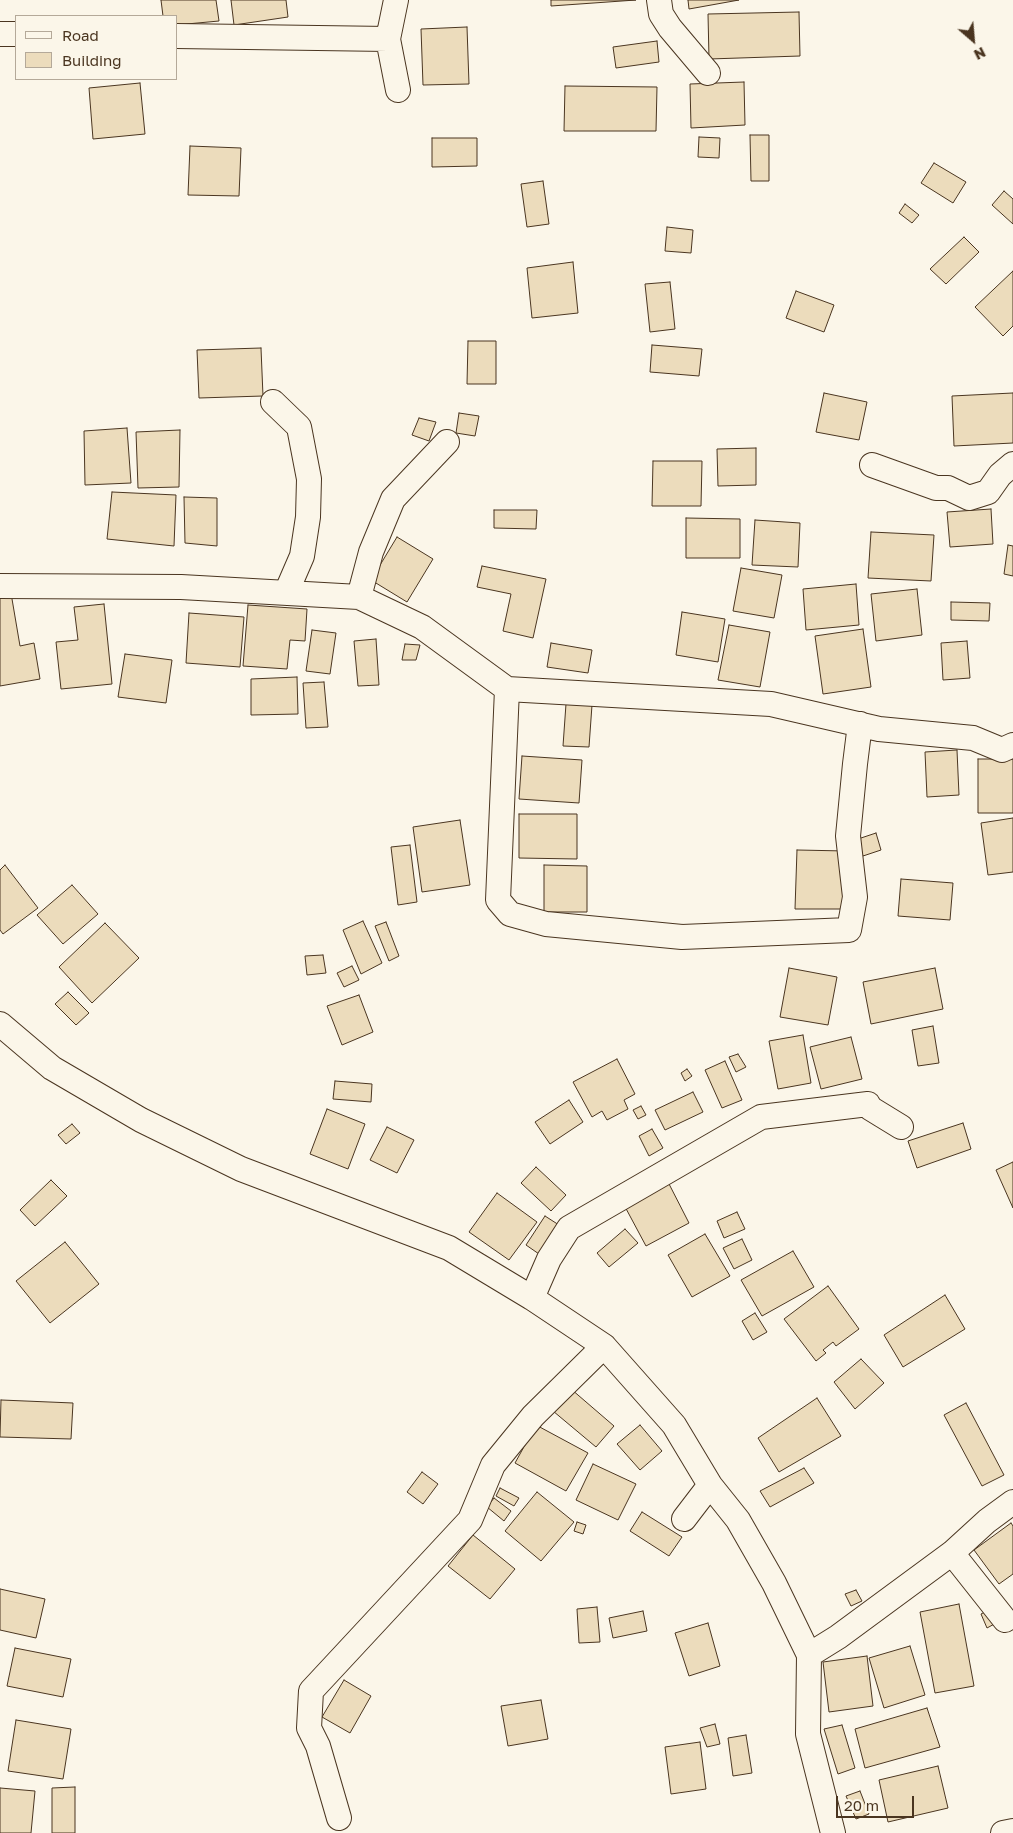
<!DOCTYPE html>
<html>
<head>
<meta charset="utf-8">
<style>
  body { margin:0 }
  #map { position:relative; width:1013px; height:1833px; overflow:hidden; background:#fbf6e9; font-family:"Golos Text",sans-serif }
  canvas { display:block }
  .legend { position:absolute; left:15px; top:15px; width:162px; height:65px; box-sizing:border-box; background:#fbf6e9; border:1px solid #b4a999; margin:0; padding:6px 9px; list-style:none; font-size:15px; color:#4a3520 }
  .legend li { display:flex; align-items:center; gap:10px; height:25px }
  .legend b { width:25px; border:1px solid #b4a999 }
  .north { position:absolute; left:948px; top:15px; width:50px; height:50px; -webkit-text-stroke:4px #fbf6e9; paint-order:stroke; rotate:153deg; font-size:14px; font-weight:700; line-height:20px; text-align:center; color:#4a3520 }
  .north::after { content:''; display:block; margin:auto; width:18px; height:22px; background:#4a3520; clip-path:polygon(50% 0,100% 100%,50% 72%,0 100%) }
  .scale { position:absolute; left:836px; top:1796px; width:78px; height:22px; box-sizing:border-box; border:2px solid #4a3520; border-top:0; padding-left:6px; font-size:15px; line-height:18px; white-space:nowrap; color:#4a3520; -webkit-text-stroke:4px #fbf6e9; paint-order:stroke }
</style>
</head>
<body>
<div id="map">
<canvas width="1013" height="1833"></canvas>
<ul class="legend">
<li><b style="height:6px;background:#fbf6e9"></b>Road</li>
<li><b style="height:14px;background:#ecdcbc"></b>Building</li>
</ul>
<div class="north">N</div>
<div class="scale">20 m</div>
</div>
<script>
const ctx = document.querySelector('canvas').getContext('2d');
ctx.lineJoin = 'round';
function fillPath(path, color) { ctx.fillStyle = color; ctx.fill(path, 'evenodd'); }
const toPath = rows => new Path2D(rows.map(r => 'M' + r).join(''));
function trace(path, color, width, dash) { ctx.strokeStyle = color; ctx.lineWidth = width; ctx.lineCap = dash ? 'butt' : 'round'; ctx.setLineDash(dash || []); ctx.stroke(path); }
const building = toPath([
  [161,0,216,0,219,21,176,25,176,16,163,16,161,0],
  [231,0,286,0,288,17,234,25,231,0],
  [551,0,636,0,551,6,551,0],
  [688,0,739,0,689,9,688,0],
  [799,12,800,56,709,59,708,14,799,12],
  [467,27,469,84,423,85,421,29,467,27],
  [657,41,659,62,616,68,613,47,657,41],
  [744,82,745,125,691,128,690,84,744,82],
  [140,83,145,134,93,139,89,88,140,83],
  [565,86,657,87,656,131,564,131,565,86],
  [750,135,769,135,769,181,751,181,750,135],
  [699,137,720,138,719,158,698,157,699,137],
  [432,138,477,138,477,166,432,167,432,138],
  [190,146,241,148,239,196,188,195,190,146],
  [934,163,966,182,953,203,921,183,934,163],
  [543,181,549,224,527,227,521,184,543,181],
  [1004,191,1013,199,1013,224,992,205,1004,191],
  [905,204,919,215,912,223,899,213,905,204],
  [667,227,693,230,691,253,665,251,667,227],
  [964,237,979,252,946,284,930,269,964,237],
  [573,262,578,313,532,318,527,268,573,262],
  [1013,271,1013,326,1003,336,975,307,1013,271],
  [670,282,675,329,650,332,645,284,670,282],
  [796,291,834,305,824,332,786,318,796,291],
  [468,341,496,341,496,384,467,384,468,341],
  [652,345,702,349,699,376,650,372,652,345],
  [261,348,263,396,199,398,197,350,261,348],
  [824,393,867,402,859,440,816,432,824,393],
  [1013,393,1013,443,954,446,952,396,1013,393],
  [459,413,479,416,475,436,456,433,459,413],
  [419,418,436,422,429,441,412,435,419,418],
  [127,428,131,483,85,485,84,431,127,428],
  [180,430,179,487,138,488,136,432,180,430],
  [756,448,756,485,718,486,717,449,756,448],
  [653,461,702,461,701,506,652,506,653,461],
  [112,492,176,495,174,546,107,539,112,492],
  [184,497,217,498,217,546,185,543,184,497],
  [991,509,993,544,950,547,947,512,991,509],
  [494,510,537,510,536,529,494,528,494,510],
  [686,518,740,519,740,558,686,558,686,518],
  [755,520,800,523,798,567,752,565,755,520],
  [871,532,934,535,931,581,868,578,871,532],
  [397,537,433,559,407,602,371,580,397,537],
  [1008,545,1013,546,1013,576,1004,574,1008,545],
  [482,566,546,579,533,638,503,631,511,594,477,587,482,566],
  [741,568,782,575,774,618,733,611,741,568],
  [856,584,859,625,806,630,803,589,856,584],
  [917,589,922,635,876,641,871,594,917,589],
  [11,593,20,646,34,643,40,679,0,686,0,595,11,593],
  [951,602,990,603,989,621,951,620,951,602],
  [104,604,112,684,61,689,56,642,78,640,74,607,104,604],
  [248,605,307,609,305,641,290,640,287,669,243,666,248,605],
  [682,612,725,619,718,662,676,655,682,612],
  [189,613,244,617,240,667,186,663,189,613],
  [729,625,770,632,760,687,718,680,729,625],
  [863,629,871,687,823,694,815,636,863,629],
  [312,630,336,633,330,674,306,671,312,630],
  [376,639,379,685,358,686,354,641,376,639],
  [967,641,970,678,943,680,941,643,967,641],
  [551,643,592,650,588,673,547,667,551,643],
  [405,644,420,645,416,660,402,660,405,644],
  [125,654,172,660,166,703,118,697,125,654],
  [297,677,298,714,251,715,251,679,297,677],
  [324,682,328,727,306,728,303,683,324,682],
  [566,704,592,705,589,747,563,746,566,704],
  [957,750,959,795,927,797,925,752,957,750],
  [522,756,582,760,579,803,519,799,522,756],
  [978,759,1013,759,1013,813,978,813,978,759],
  [519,814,577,814,577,859,519,858,519,814],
  [1013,818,1013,872,988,875,981,823,1013,818],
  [460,820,470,885,422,892,413,827,460,820],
  [876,833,881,850,863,856,858,839,876,833],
  [410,845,417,902,398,905,391,847,410,845],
  [797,850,846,851,845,909,795,909,797,850],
  [5,865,38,908,3,934,0,930,0,870,5,865],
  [544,865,587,866,587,912,544,912,544,865],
  [901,879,953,883,950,920,898,916,901,879],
  [72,885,98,914,63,944,37,915,72,885],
  [363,921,382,963,361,974,343,930,363,921],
  [386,922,399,956,389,961,375,926,386,922],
  [105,923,139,958,92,1003,59,967,105,923],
  [323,955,326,973,307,975,305,956,323,955],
  [352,966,359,980,344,987,337,973,352,966],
  [789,968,837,977,828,1025,780,1017,789,968],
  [935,968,943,1009,871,1024,863,982,935,968],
  [68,992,89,1013,76,1025,55,1004,68,992],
  [359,995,373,1032,342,1045,327,1006,359,995],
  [933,1026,939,1063,918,1066,912,1030,933,1026],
  [803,1035,811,1083,778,1089,769,1041,803,1035],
  [851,1037,862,1079,821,1089,810,1047,851,1037],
  [738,1054,746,1067,736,1072,729,1057,738,1054],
  [617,1059,635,1094,624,1100,628,1109,607,1120,602,1111,592,1117,573,1082,617,1059],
  [725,1061,742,1100,722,1108,705,1070,725,1061],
  [687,1069,692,1076,685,1081,681,1073,687,1069],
  [335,1081,372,1084,371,1102,333,1099,335,1081],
  [693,1092,703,1112,665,1130,655,1110,693,1092],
  [569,1100,583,1122,550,1144,535,1122,569,1100],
  [641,1106,646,1115,638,1119,633,1110,641,1106],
  [327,1109,365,1124,348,1169,310,1154,327,1109],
  [963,1123,971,1149,917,1168,908,1141,963,1123],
  [72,1124,80,1133,66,1144,58,1135,72,1124],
  [387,1127,414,1140,397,1173,370,1160,387,1127],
  [652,1129,663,1148,649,1156,639,1136,652,1129],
  [1013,1162,1013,1208,996,1170,1013,1162],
  [536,1167,566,1195,551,1211,521,1183,536,1167],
  [51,1180,67,1196,35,1226,20,1210,51,1180],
  [667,1180,689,1223,646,1246,623,1203,667,1180],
  [497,1193,537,1222,509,1260,469,1232,497,1193],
  [737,1212,745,1229,724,1238,717,1221,737,1212],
  [545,1216,559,1225,539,1254,526,1245,545,1216],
  [625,1229,638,1243,609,1267,597,1253,625,1229],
  [705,1234,730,1276,692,1297,668,1255,705,1234],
  [742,1239,752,1260,734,1269,723,1248,742,1239],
  [65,1242,99,1284,50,1323,16,1281,65,1242],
  [793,1251,814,1287,762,1316,741,1280,793,1251],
  [828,1286,859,1329,836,1346,833,1342,823,1350,826,1353,816,1361,784,1319,828,1286],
  [945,1295,965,1329,903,1367,884,1335,945,1295],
  [755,1313,767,1332,753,1340,742,1321,755,1313],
  [861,1359,884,1383,855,1409,834,1382,861,1359],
  [571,1389,614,1426,596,1447,553,1411,571,1389],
  [817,1398,841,1436,779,1472,758,1438,817,1398],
  [1,1400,73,1403,71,1439,0,1437,1,1400],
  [966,1403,1004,1475,982,1486,944,1415,966,1403],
  [536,1425,588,1453,566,1491,515,1463,536,1425],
  [640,1425,662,1451,640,1470,617,1444,640,1425],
  [593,1464,636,1484,618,1520,576,1500,593,1464],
  [804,1468,814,1483,770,1507,760,1491,804,1468],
  [422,1472,438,1484,423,1504,407,1492,422,1472],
  [500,1488,519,1498,514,1506,496,1496,500,1488],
  [537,1492,574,1522,541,1561,505,1531,537,1492],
  [494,1498,511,1511,504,1521,487,1507,494,1498],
  [642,1512,682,1537,669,1556,630,1531,642,1512],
  [577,1522,586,1525,583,1534,574,1531,577,1522],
  [1011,1523,1013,1526,1013,1574,999,1584,974,1550,1011,1523],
  [473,1535,515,1569,490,1599,448,1566,473,1535],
  [0,1589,45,1599,36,1638,0,1630,0,1589],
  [856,1590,862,1601,851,1606,845,1594,856,1590],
  [959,1604,974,1686,935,1693,920,1612,959,1604],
  [597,1607,600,1642,579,1643,577,1609,597,1607],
  [991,1609,998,1622,987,1628,981,1614,991,1609],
  [643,1611,647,1631,613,1638,609,1618,643,1611],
  [708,1623,720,1666,689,1676,675,1633,708,1623],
  [910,1646,925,1695,884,1708,869,1658,910,1646],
  [15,1648,71,1659,63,1697,7,1686,15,1648],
  [867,1656,873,1706,829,1712,823,1662,867,1656],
  [344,1680,371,1696,350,1733,322,1717,344,1680],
  [541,1700,548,1739,508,1746,501,1706,541,1700],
  [927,1708,940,1747,865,1768,855,1729,927,1708],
  [16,1720,71,1729,63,1779,8,1771,16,1720],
  [715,1724,720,1744,707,1747,700,1728,715,1724],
  [842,1725,855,1768,838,1774,824,1729,842,1725],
  [746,1735,752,1773,733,1776,728,1738,746,1735],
  [700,1742,706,1789,671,1794,665,1747,700,1742],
  [938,1766,948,1808,888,1822,879,1780,938,1766],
  [75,1787,75,1833,52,1833,52,1788,75,1787],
  [0,1788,35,1791,31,1833,0,1833,0,1788],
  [860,1791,869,1814,856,1819,846,1796,860,1791]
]);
fillPath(building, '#ecdcbc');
trace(building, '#4a3520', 1);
const minor = toPath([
  [396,0,388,39,398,90],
  [659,0,661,14,670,28,708,73],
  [0,34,16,34],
  [176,36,388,39],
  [273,402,299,427,309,479,308,517,302,556,286,593],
  [872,465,936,488,948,488,969,498,988,492,1000,475,1013,464],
  [0,586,181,587,359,597,422,627,507,689,771,704,879,729,973,738,1002,750,1013,745],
  [359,597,371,552,393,499,447,442],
  [507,689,498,900,510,914,546,924,682,937,849,930,855,897,848,836,855,764,860,724],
  [0,1024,52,1068,141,1120,241,1169,449,1248,532,1298,604,1346,674,1425,710,1485,738,1520,774,1583,809,1655,808,1734,833,1833],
  [532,1298,549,1259,569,1228,761,1117,868,1104,870,1108,901,1127],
  [684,1519,710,1485],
  [952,1553,1005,1620],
  [809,1655,838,1637,952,1553,987,1521,1013,1502],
  [339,1818,318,1746,309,1728,311,1691,470,1520,493,1465,533,1416,604,1346],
  [1003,1833,1013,1831]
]);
trace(minor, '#4a3520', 26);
trace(minor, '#fbf6e9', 24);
</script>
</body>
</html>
